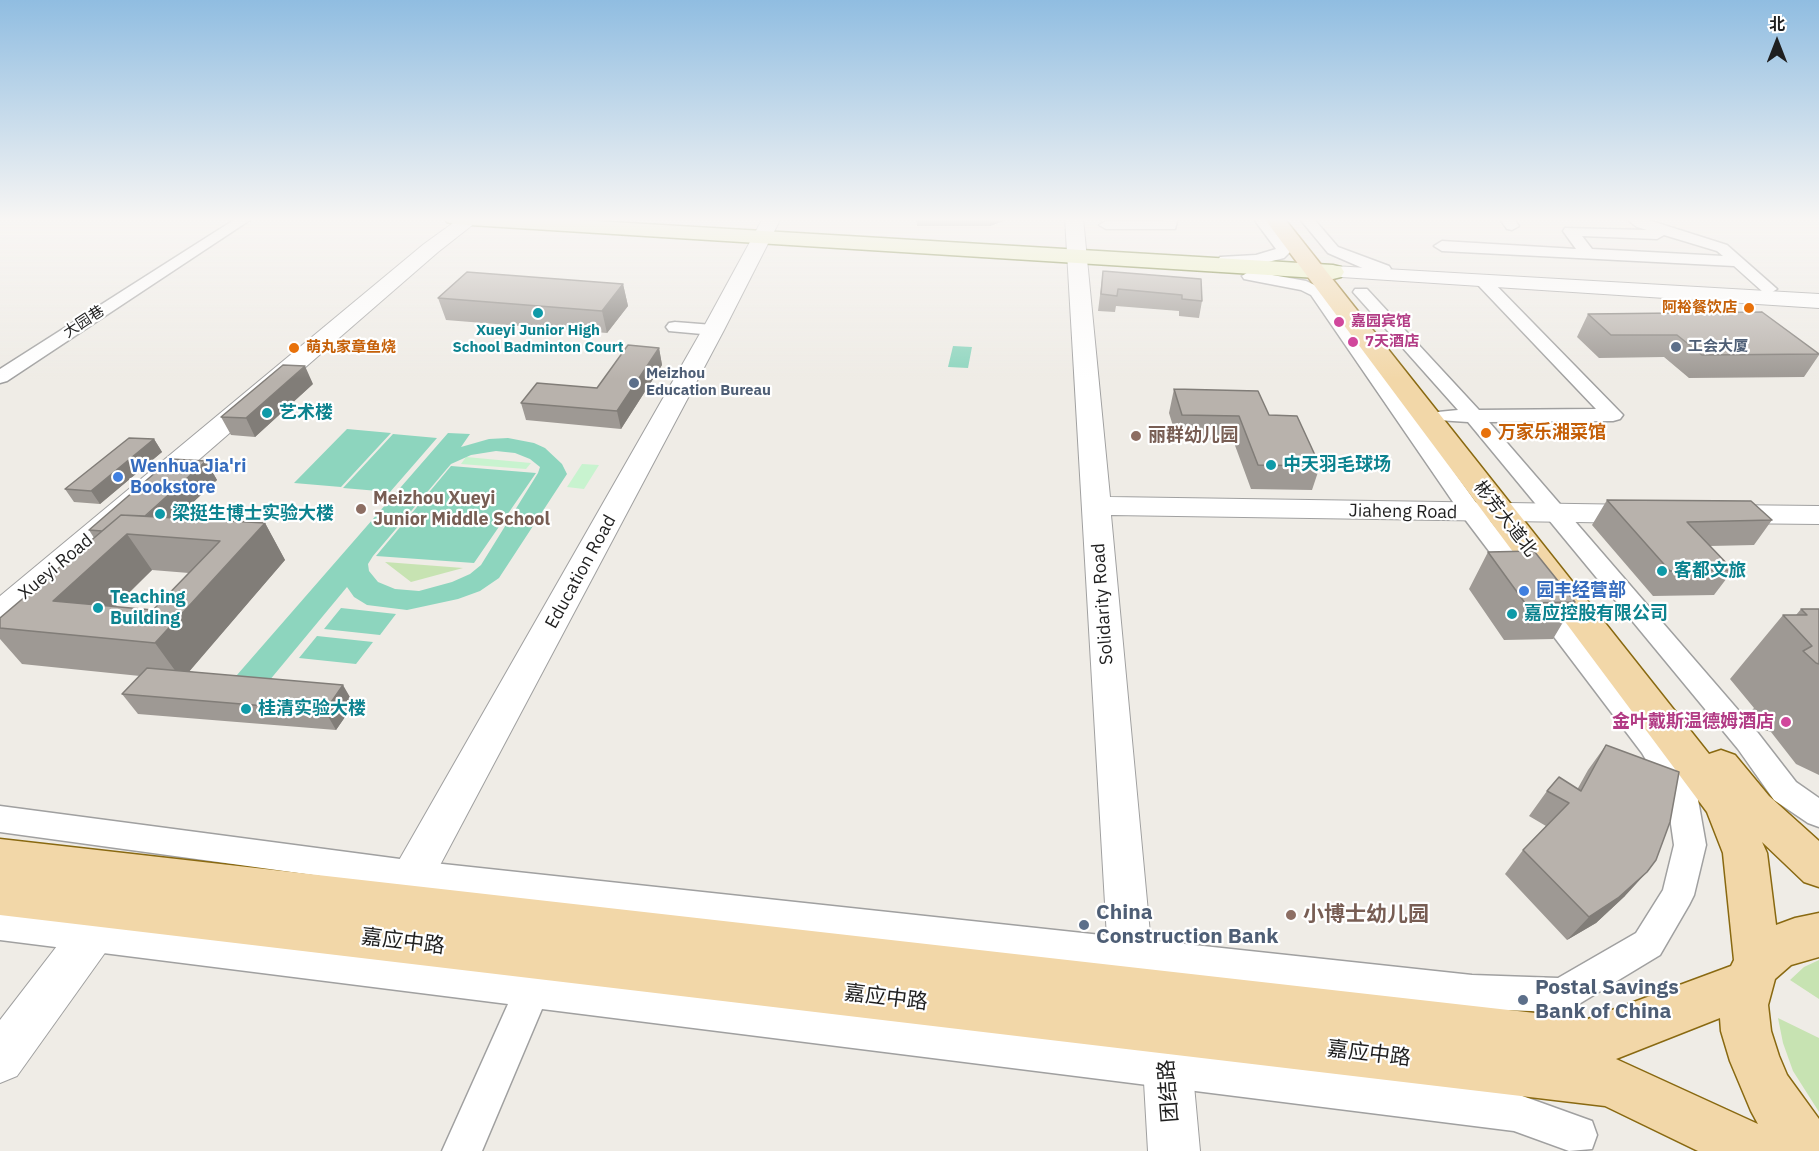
<!DOCTYPE html>
<html>
<head>
<meta charset="utf-8">
<style>
  body { margin:0 }
  #map { position:relative; width:1819px; height:1151px; overflow:hidden; background:#efece6; font-family:"IBM Plex Sans","Noto Sans SC",sans-serif }
  canvas { display:block }
  .north { position:absolute; left:1747px; top:12px; width:60px; height:60px; -webkit-text-stroke:4px #fff; paint-order:stroke; rotate:0deg; font-size:16px; font-weight:700; line-height:24px; text-align:center; color:#1f1f1f }
  .north::after { content:''; display:block; margin:auto; width:21px; height:27px; background:#1f1f1f; clip-path:polygon(50% 0,100% 100%,50% 72%,0 100%) }
</style>
</head>
<body>
<div id="map">
<canvas width="1819" height="1151"></canvas>
<div class="north">北</div>
</div>
<script>
const ctx = document.querySelector('canvas').getContext('2d');
ctx.lineJoin = 'round';
function fillPath(path, color) { ctx.fillStyle = color; ctx.fill(path, 'evenodd'); }
const toPath = rows => new Path2D(rows.map(r => 'M' + r).join(''));
function trace(path, color, width, dash) { ctx.strokeStyle = color; ctx.lineWidth = width; ctx.lineCap = dash ? 'butt' : 'round'; ctx.setLineDash(dash || []); ctx.stroke(path); }
function write(font, color, halo, rows, align = 'center') {
  ctx.font = font + ' "IBM Plex Sans","Noto Sans SC",sans-serif'; ctx.lineWidth = 4.5; ctx.setLineDash([]); ctx.textBaseline = 'middle'; ctx.strokeStyle = halo; ctx.fillStyle = color; for (const [text, x, y, turn = 0] of rows) {
    ctx.save(); ctx.translate(x, y); ctx.rotate((+turn || 0) * Math.PI / 180); ctx.textAlign = isNaN(turn) ? turn : align; if (halo) ctx.strokeText(text, 0, 0); ctx.fillText(text, 0, 0); ctx.restore();
  }
}
fillPath(toPath([
  [385,562,463,568,411,582],
  [1819,960,1819,999,1790,980,1804,967],
  [1778,1018,1819,1038,1819,1112,1793,1071,1783,1043]
]), '#c7e3b2');
fillPath(toPath([
  [466,457,531,463,526,469,461,464],
  [582,464,599,465,584,489,567,487]
]), '#c8f3cf');
fillPath(toPath([
  [953,346,972,347,968,368,948,367],
  [347,429,391,433,341,487,294,483],
  [448,433,470,434,461,447,489,439,508,438,534,443,545,448,562,464,567,474,499,578,480,591,458,599,407,610,367,605,354,597,347,587,264,687,230,683],
  [496,451,515,453,530,459,540,467,538,473,481,565,470,574,452,582,419,591,395,589,378,582,369,571,368,564,373,556,451,464,471,455],
  [393,434,437,438,390,492,343,488],
  [451,466,536,473,474,563,376,556],
  [341,608,396,614,380,635,324,629],
  [317,636,373,642,356,664,299,658]
]), '#8dd5be');
const minor = toPath([
  [237,218,253,218,7,381,0,383,0,369,237,218],
  [1164,218,1178,218,1175,229,1106,229,1099,225,1106,221,1163,221,1164,218],
  [1253,218,1267,218,1292,250,1284,258,1256,265,1220,263,1218,260,1220,257,1256,255,1276,249,1253,218],
  [1299,218,1313,218,1338,247,1389,266,1391,269,1383,274,1367,270,1328,253,1299,218],
  [1499,218,1513,218,1519,226,1512,230,1507,229,1499,218],
  [1625,218,1642,218,1727,245,1777,289,1769,294,1763,292,1734,266,1442,251,1434,246,1442,241,1576,249,1563,231,1565,228,1647,230,1637,227,1625,218],
  [1664,235,1717,251,1723,256,1592,249,1582,236,1657,239,1664,235],
  [1250,271,1306,281,1323,289,1480,508,1662,737,1697,794,1706,845,1694,895,1689,905,1660,955,1574,1007,1562,1012,1472,1009,415,889,0,832,0,806,415,861,1472,975,1558,978,1636,933,1663,890,1674,845,1667,796,1642,753,1464,518,1311,295,1301,290,1244,279,1242,276,1250,271],
  [1483,276,1489,278,1623,415,1620,419,1613,421,1489,422,1758,733,1796,782,1819,798,1819,827,1808,823,1774,800,1738,749,1468,422,1438,420,1435,416,1438,412,1458,410,1353,292,1355,289,1367,289,1479,410,1596,409,1477,284,1475,281,1483,276],
  [675,322,713,325,719,326,722,330,719,334,713,335,669,331,666,327,669,323,675,322],
  [0,910,1514,1093,1592,1121,1597,1135,1592,1149,1569,1151,1514,1131,542,1009,482,1151,442,1151,508,1004,0,940,0,910]
]);
const tertiary = toPath([
  [460,218,480,219,438,252,12,622,0,625,0,596,424,244,460,218],
  [763,218,781,218,724,330,412,918,397,924,382,918,376,904,382,890,702,330,763,218],
  [1065,218,1083,218,1110,497,1641,505,1651,508,1656,514,1651,520,1641,523,1111,515,1152,955,1152,990,1145,1006,1129,1012,1113,1006,1106,990,1108,955,1065,218],
  [1333,266,1819,294,1819,308,1326,276,1323,272,1326,268,1333,266],
  [1723,505,1819,506,1819,524,1723,523,1713,520,1708,514,1713,508,1723,505],
  [112,888,127,894,134,908,127,922,17,1076,0,1083,0,1020,97,894,112,888],
  [1165,1006,1182,1013,1189,1030,1200,1151,1148,1151,1141,1030,1148,1013,1165,1006]
]);
const secondary = toPath([
  [444,218,545,218,1333,265,1341,267,1344,272,1341,277,1333,279,454,224,447,222,444,218]
]);
const primary = toPath([
  [1264,218,1284,218,1709,754,1721,750,1735,755,1769,796,1819,841,1819,887,1804,882,1762,842,1767,853,1776,925,1795,918,1819,913,1819,957,1791,965,1775,979,1768,1005,1771,1031,1779,1056,1787,1075,1819,1119,1819,1151,1698,1151,1605,1106,0,915,0,839,1588,1019,1731,966,1734,960,1723,853,1707,812,1264,218],
  [1720,1018,1721,1031,1730,1061,1751,1111,1758,1124,1616,1059,1720,1018]
]);
trace(minor, '#a0a0a0', 3);
trace(tertiary, '#a0a0a0', 2);
trace(secondary, '#5b6b11', 3);
trace(primary, '#896911', 3);
fillPath(minor, '#fff');
fillPath(tertiary, '#fff');
fillPath(secondary, '#edf3c0');
fillPath(primary, '#f2d7a8');
fillPath(toPath([
  [916,218,1006,218,1004,221,990,226,917,226],
  [1103,271,1202,301,1199,318,1179,316,1179,311,1116,306,1115,312,1098,311],
  [623,284,628,306,607,333,446,320,438,298],
  [1588,314,1819,353,1819,355,1804,377,1689,378,1664,357,1599,358,1577,337],
  [659,348,662,365,621,429,526,420,521,403,597,388],
  [313,384,255,437,231,435,221,417],
  [1174,389,1269,415,1320,466,1312,490,1251,489,1233,440,1177,439,1169,413],
  [154,439,162,452,100,504,74,502,65,489],
  [206,461,217,480,176,518,265,523,285,560,189,671,354,704,336,730,138,714,122,694,140,676,22,664,0,639,0,618,94,538,89,530],
  [152,570,189,573,153,610,115,607],
  [1607,500,1772,520,1754,545,1710,546,1733,570,1714,595,1653,596,1592,525],
  [1488,552,1575,602,1553,639,1504,640,1469,589],
  [1801,609,1819,609,1819,775,1796,764,1771,732,1759,728,1747,716,1754,708,1730,679,1783,615,1796,615],
  [1606,745,1625,896,1596,923,1567,940,1505,874,1523,850,1546,826,1529,816,1547,791,1578,788,1588,770]
]), '#9e9994');
fillPath(toPath([
  [990,218,1006,218,1004,221,990,226],
  [623,284,628,306,607,333,602,311],
  [659,348,662,365,621,429,617,411],
  [305,366,313,384,255,437,246,418],
  [154,439,162,452,100,504,91,491],
  [206,461,217,480,157,536,127,534,152,570,84,636,53,601],
  [265,523,285,560,182,680,155,643],
  [343,685,354,704,336,730,325,711],
  [1647,872,1625,896,1596,923,1567,940,1589,917]
]), '#817d78');
const building = toPath([
  [1103,271,1201,279,1202,301,1182,299,1182,295,1118,289,1117,296,1101,294,1103,271],
  [467,272,623,284,602,311,438,298,467,272],
  [1762,312,1819,354,1702,355,1677,335,1611,335,1588,314,1762,312],
  [628,345,659,348,617,411,521,403,537,383,597,388,628,345],
  [283,365,305,366,246,418,221,417,283,365],
  [1174,389,1258,391,1269,415,1297,416,1320,466,1258,465,1239,416,1182,415,1174,389],
  [129,438,154,439,91,491,65,489,129,438],
  [171,459,206,461,145,516,121,515,102,531,89,530,171,459],
  [1607,500,1751,501,1772,520,1687,522,1733,570,1670,571,1607,500],
  [121,515,265,523,155,643,0,628,0,618,121,515],
  [127,534,220,541,153,610,53,601,127,534],
  [1534,551,1575,602,1525,603,1488,552,1534,551],
  [1801,609,1819,609,1819,664,1816,663,1803,651,1812,646,1783,615,1807,615,1801,609],
  [147,668,343,685,325,711,122,694,147,668],
  [1606,745,1679,772,1670,822,1656,860,1647,872,1618,898,1589,917,1523,850,1569,803,1547,791,1559,777,1581,791,1606,745]
]);
fillPath(building, '#b8b2ac');
trace(building, '#817d78', 1.5);
const sky = ctx.createLinearGradient(0, 0, 0, 379);
sky.addColorStop(0, '#90bde1');
sky.addColorStop(0.58, '#f8f6f4');
sky.addColorStop(1, '#f8f6f400');
ctx.fillStyle = sky;
ctx.fillRect(0, 0, 1819, 379);
for (const [x, y, r, color] of [
  [1749,308,6,"#e8710a"],
  [538,313,6,"#0f9aa8"],
  [1339,322,6,"#d1479c"],
  [1353,342,6,"#d1479c"],
  [1676,347,6,"#5c6f8a"],
  [294,348,6,"#e8710a"],
  [634,383,6,"#5c6f8a"],
  [267,413,6,"#0f9aa8"],
  [1486,433,6,"#e8710a"],
  [1136,436,6,"#8d6e63"],
  [1271,465,6,"#0f9aa8"],
  [118,477,6,"#3f7fe0"],
  [361,509,6,"#8d6e63"],
  [160,514,6,"#0f9aa8"],
  [1662,571,6,"#0f9aa8"],
  [1524,591,6,"#3f7fe0"],
  [98,608,6,"#0f9aa8"],
  [1512,614,6,"#0f9aa8"],
  [246,709,6,"#0f9aa8"],
  [1786,722,6,"#d1479c"],
  [1291,915,6,"#8d6e63"],
  [1084,925,6,"#5c6f8a"],
  [1523,1000,6,"#5c6f8a"]
]) { const dot = new Path2D(); dot.arc(x, y, r, 0, 2 * Math.PI); ctx.fillStyle = color; ctx.fill(dot); trace(dot, '#fff', 2); }
write('bold 15px', '#c56008', '#fff', [
  ["阿裕餐饮店",1737,308],
  ["萌丸家章鱼烧",306,348,"left"]
], 'right');
write('15px', '#1f1f1f', '#fff', [
  ["大园巷",84,322,-33]
]);
write('bold 15px', '#b23c85', '#fff', [
  ["嘉园宾馆",1351,322],
  ["7天酒店",1365,342]
], 'left');
write('bold 15px', '#0d838f', '#fff', [
  ["Xueyi Junior High",538,331],
  ["School Badminton Court",538,348]
]);
write('bold 15px', '#4e5e75', '#fff', [
  ["工会大厦",1688,347],
  ["Meizhou",646,374],
  ["Education Bureau",646,391]
], 'left');
write('bold 18px', '#0d838f', '#fff', [
  ["艺术楼",279,413],
  ["中天羽毛球场",1283,465],
  ["梁挺生博士实验大楼",172,514],
  ["客都文旅",1674,571],
  ["Teaching",110,598],
  ["Building",110,619],
  ["嘉应控股有限公司",1524,614],
  ["桂清实验大楼",258,709]
], 'left');
write('bold 18px', '#c56008', '#fff', [
  ["万家乐湘菜馆",1498,433]
], 'left');
write('bold 18px', '#785e54', '#fff', [
  ["丽群幼儿园",1148,436],
  ["Meizhou Xueyi",373,499],
  ["Junior Middle School",373,520]
], 'left');
write('bold 18px', '#366cbe', '#fff', [
  ["Wenhua Jia'ri",130,467],
  ["Bookstore",130,488],
  ["园丰经营部",1536,591]
], 'left');
write('18px', '#1f1f1f', '#fff', [
  ["Jiaheng Road",1403,512,1],
  ["彬芳大道北",1505,519,52],
  ["Xueyi Road",56,567,-40],
  ["Education Road",581,572,-61],
  ["Solidarity Road",1103,604,-94]
]);
write('bold 18px', '#b23c85', '#fff', [
  ["金叶戴斯温德姆酒店",1774,722]
], 'right');
write('bold 21px', '#4e5e75', '#fff', [
  ["China",1096,913],
  ["Construction Bank",1096,937],
  ["Postal Savings",1535,988],
  ["Bank of China",1535,1012]
], 'left');
write('bold 21px', '#785e54', '#fff', [
  ["小博士幼儿园",1303,915]
], 'left');
write('21px', '#1f1f1f', '#fff', [
  ["嘉应中路",403,942,7],
  ["嘉应中路",886,998,7],
  ["嘉应中路",1369,1054,7],
  ["团结路",1169,1091,-94]
]);
</script>
</body>
</html>
